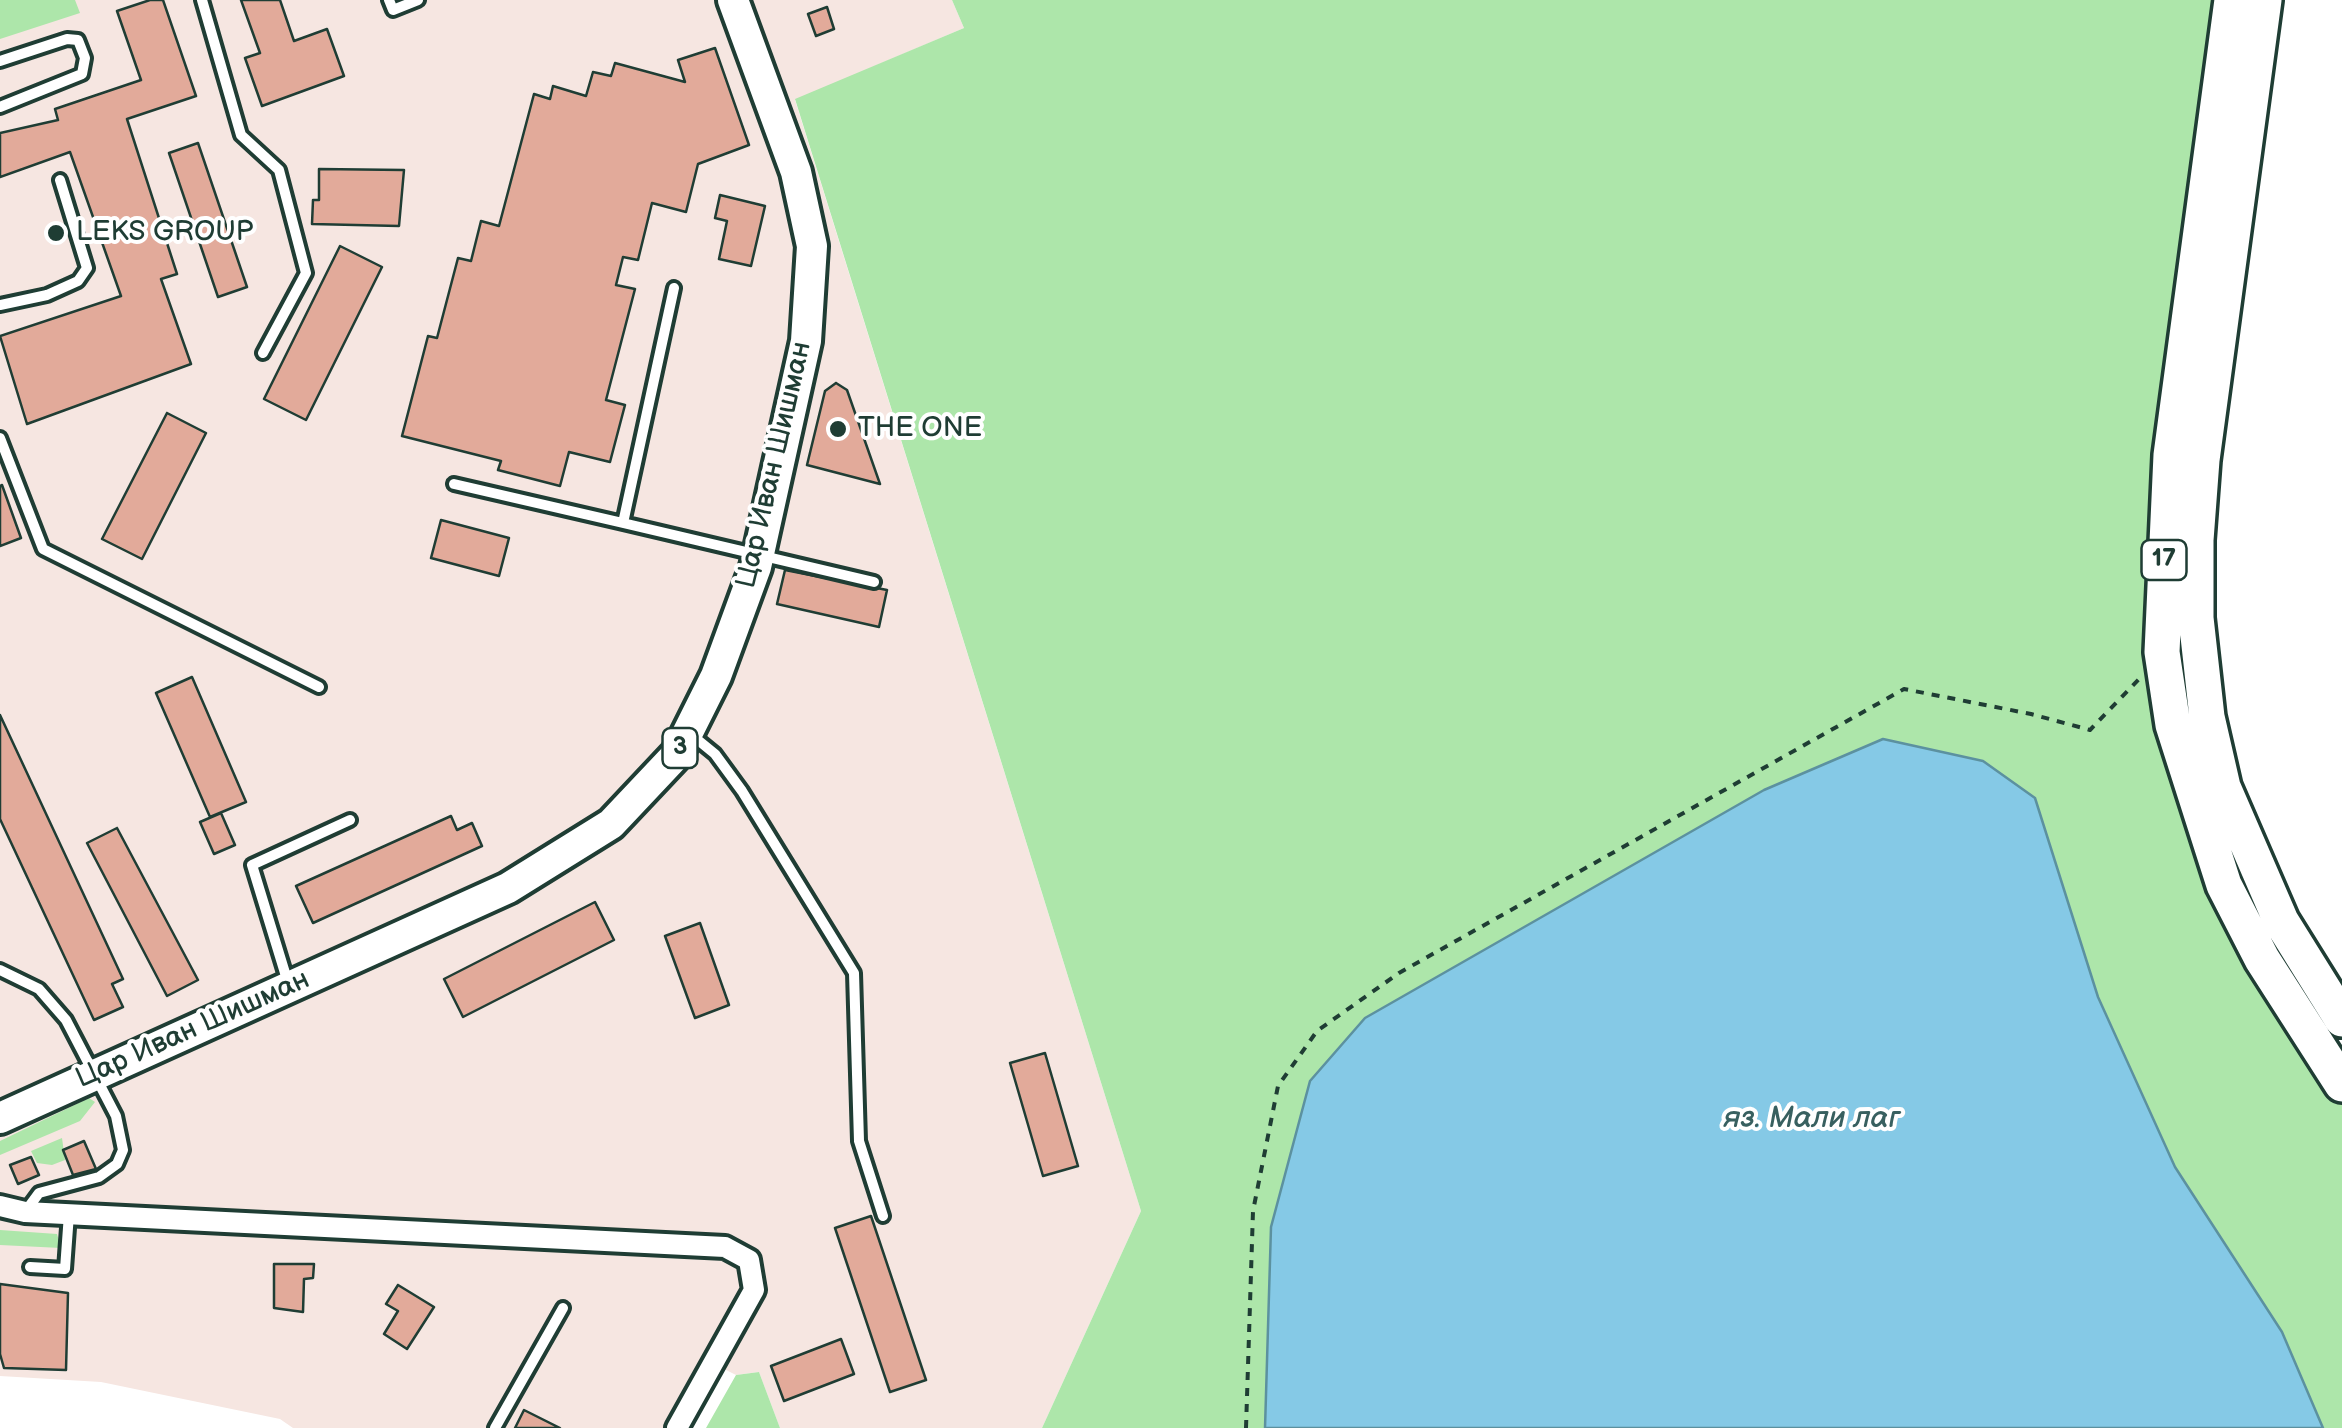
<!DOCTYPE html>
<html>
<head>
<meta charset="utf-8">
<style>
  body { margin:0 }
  canvas { display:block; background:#fff }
</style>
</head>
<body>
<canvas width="2342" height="1428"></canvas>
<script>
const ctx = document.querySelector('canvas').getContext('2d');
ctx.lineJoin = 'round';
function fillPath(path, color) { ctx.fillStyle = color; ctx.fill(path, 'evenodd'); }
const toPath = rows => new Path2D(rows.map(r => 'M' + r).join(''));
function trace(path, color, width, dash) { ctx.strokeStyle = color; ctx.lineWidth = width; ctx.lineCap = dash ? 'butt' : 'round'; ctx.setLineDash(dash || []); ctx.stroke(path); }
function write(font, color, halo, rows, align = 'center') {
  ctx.font = font + ' "Balsamiq Sans",sans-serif'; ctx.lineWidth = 8; ctx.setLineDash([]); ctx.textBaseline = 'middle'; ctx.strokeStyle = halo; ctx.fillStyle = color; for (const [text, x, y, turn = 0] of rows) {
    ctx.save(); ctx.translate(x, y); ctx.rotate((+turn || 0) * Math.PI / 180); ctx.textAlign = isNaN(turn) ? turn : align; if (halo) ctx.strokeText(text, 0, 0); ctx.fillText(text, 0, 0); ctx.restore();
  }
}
fillPath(toPath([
  [0,0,952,0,964,28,795,100,1141,1211,1042,1428,780,1428,759,1372,736,1375,714,1364,677,1428,293,1428,280,1419,101,1382,0,1376]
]), '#f6e6e1');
fillPath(toPath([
  [0,0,75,0,80,13,0,39],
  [952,0,2222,0,2189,244,2176,759,2342,1088,2342,1428,2323,1428,2282,1332,2175,1167,2098,997,1884,739,1764,790,1365,1018,1310,1081,1272,1227,1265,1428,1042,1428,1141,1211,795,99,964,28],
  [89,1098,95,1102,80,1121,0,1155,0,1141],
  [62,1138,65,1160,52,1165,37,1163,31,1151],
  [0,1230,57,1234,61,1248,0,1245],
  [759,1372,780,1428,706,1428,736,1375]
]), '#ade6aa');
const water = toPath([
  [1883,739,1983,761,2035,798,2098,997,2175,1167,2282,1332,2323,1428,1265,1428,1271,1227,1310,1081,1365,1018,1764,790,1883,739]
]);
fillPath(water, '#85c9e6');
trace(water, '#5c919f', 2.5);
const building = toPath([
  [150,0,163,0,196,96,127,119,177,274,161,279,191,364,27,424,0,336,121,296,70,152,0,177,0,133,58,120,55,109,141,80,117,11,150,0],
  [241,0,280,0,294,41,327,29,344,76,262,106,245,58,260,53,241,0],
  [827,7,834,29,816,36,808,14,827,7],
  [715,48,749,145,698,164,686,212,652,203,638,260,623,257,616,285,635,289,606,400,625,405,610,462,569,452,560,486,498,470,501,461,402,436,428,336,437,338,458,258,471,261,481,221,499,226,534,94,550,99,553,86,586,96,593,72,611,76,615,63,685,82,678,60,715,48],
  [198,143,247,287,218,297,169,153,198,143],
  [319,169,404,170,399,226,312,224,313,200,319,200,319,169],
  [720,195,765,206,751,266,719,259,727,221,715,218,720,195],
  [340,246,382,267,306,420,264,399,340,246],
  [836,383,847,390,880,484,807,465,825,391,836,383],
  [167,413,206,433,142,559,102,539,167,413],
  [2,485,21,538,0,546,0,486,2,485],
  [441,520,509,538,499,576,431,558,441,520],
  [785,570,887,590,879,627,777,604,785,570],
  [192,677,246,802,210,817,156,693,192,677],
  [0,715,123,979,112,984,123,1007,94,1020,0,819,0,715],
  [221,813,235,845,214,854,200,822,221,813],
  [451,816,457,830,472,823,482,846,313,923,296,886,451,816],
  [117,828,198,980,167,996,87,843,117,828],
  [595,902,614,940,463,1017,444,979,595,902],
  [700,923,729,1005,695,1018,665,936,700,923],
  [1045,1053,1078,1166,1043,1176,1010,1063,1045,1053],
  [84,1141,96,1169,73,1175,63,1150,84,1141],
  [31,1157,39,1175,18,1184,10,1165,31,1157],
  [871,1216,926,1380,890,1392,835,1228,871,1216],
  [274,1264,314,1264,313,1278,304,1279,303,1312,274,1308,274,1264],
  [0,1284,68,1293,66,1370,4,1368,0,1354,0,1284],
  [398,1285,434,1307,407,1349,384,1334,398,1311,386,1304,398,1285],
  [841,1339,854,1374,784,1401,771,1366,841,1339],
  [524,1410,560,1428,515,1428,524,1410]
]);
fillPath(building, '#e2aa9a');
trace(building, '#1f3d34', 2.5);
const lane = toPath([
  [202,0,241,135,279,170,306,273,263,353],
  [389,0,393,10,418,0],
  [0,61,67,39,78,40,85,58,82,74,0,107],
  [674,288,623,523,874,582],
  [0,305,47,295,78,281,87,268,60,180],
  [0,438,43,549,319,687],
  [454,484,623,523],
  [693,736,715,754,742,791,854,973,859,1141,883,1216],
  [0,970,39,989,66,1020,116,1116,123,1150,117,1164,99,1177,39,1193,25,1212],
  [289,986,252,865,350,820],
  [30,1267,65,1269,69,1214],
  [495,1428,563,1308]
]);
const street = toPath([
  [0,1206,25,1212,725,1247,749,1260,754,1290,677,1428]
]);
const primary = toPath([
  [0,1118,508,888,611,824,677,754,716,676,756,567,806,341,812,246,796,172,733,0]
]);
const highway = toPath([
  [2232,0,2171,455,2162,652,2173,725,2224,885,2262,959,2342,1084],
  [2264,0,2202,460,2196,540,2196,618,2207,717,2223,787,2281,921,2342,1019]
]);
trace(lane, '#1f3d34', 18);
trace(street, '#1f3d34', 28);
trace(primary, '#1f3d34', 38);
trace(highway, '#1f3d34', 42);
trace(toPath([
  [1246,1428,1253,1211,1278,1086,1317,1031,1399,973,1904,689,2031,714,2090,730,2140,678]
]), '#1f3d34', 4, [8, 8]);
trace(lane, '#fff', 10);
trace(street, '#fff', 20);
trace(primary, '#fff', 30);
trace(highway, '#fff', 35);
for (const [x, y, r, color] of [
  [56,233,10,"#1f3d34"],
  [838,429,10,"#1f3d34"]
]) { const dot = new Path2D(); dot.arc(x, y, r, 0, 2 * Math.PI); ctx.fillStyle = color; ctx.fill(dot); trace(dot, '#fff', 4); }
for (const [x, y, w] of [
  [2164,560,45],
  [680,748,35]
]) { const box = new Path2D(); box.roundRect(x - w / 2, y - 20, w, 40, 8); ctx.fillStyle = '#fff'; ctx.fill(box); trace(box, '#1f3d34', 2.5); }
write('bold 25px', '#1f3d34', null, [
  ["17",2164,560],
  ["3",680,748]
]);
write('28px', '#1f3d34', '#fff', [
  ["LEKS GROUP",76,233],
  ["THE ONE",858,429]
], 'left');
write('28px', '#1f3d34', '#fff', [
  ["Цар Иван Шишман",775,465,-77],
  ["Цар Иван Шишман",193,1030,-24]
]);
write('italic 30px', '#386060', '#fff', [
  ["яз. Мали лаг",1812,1119]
]);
</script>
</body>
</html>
